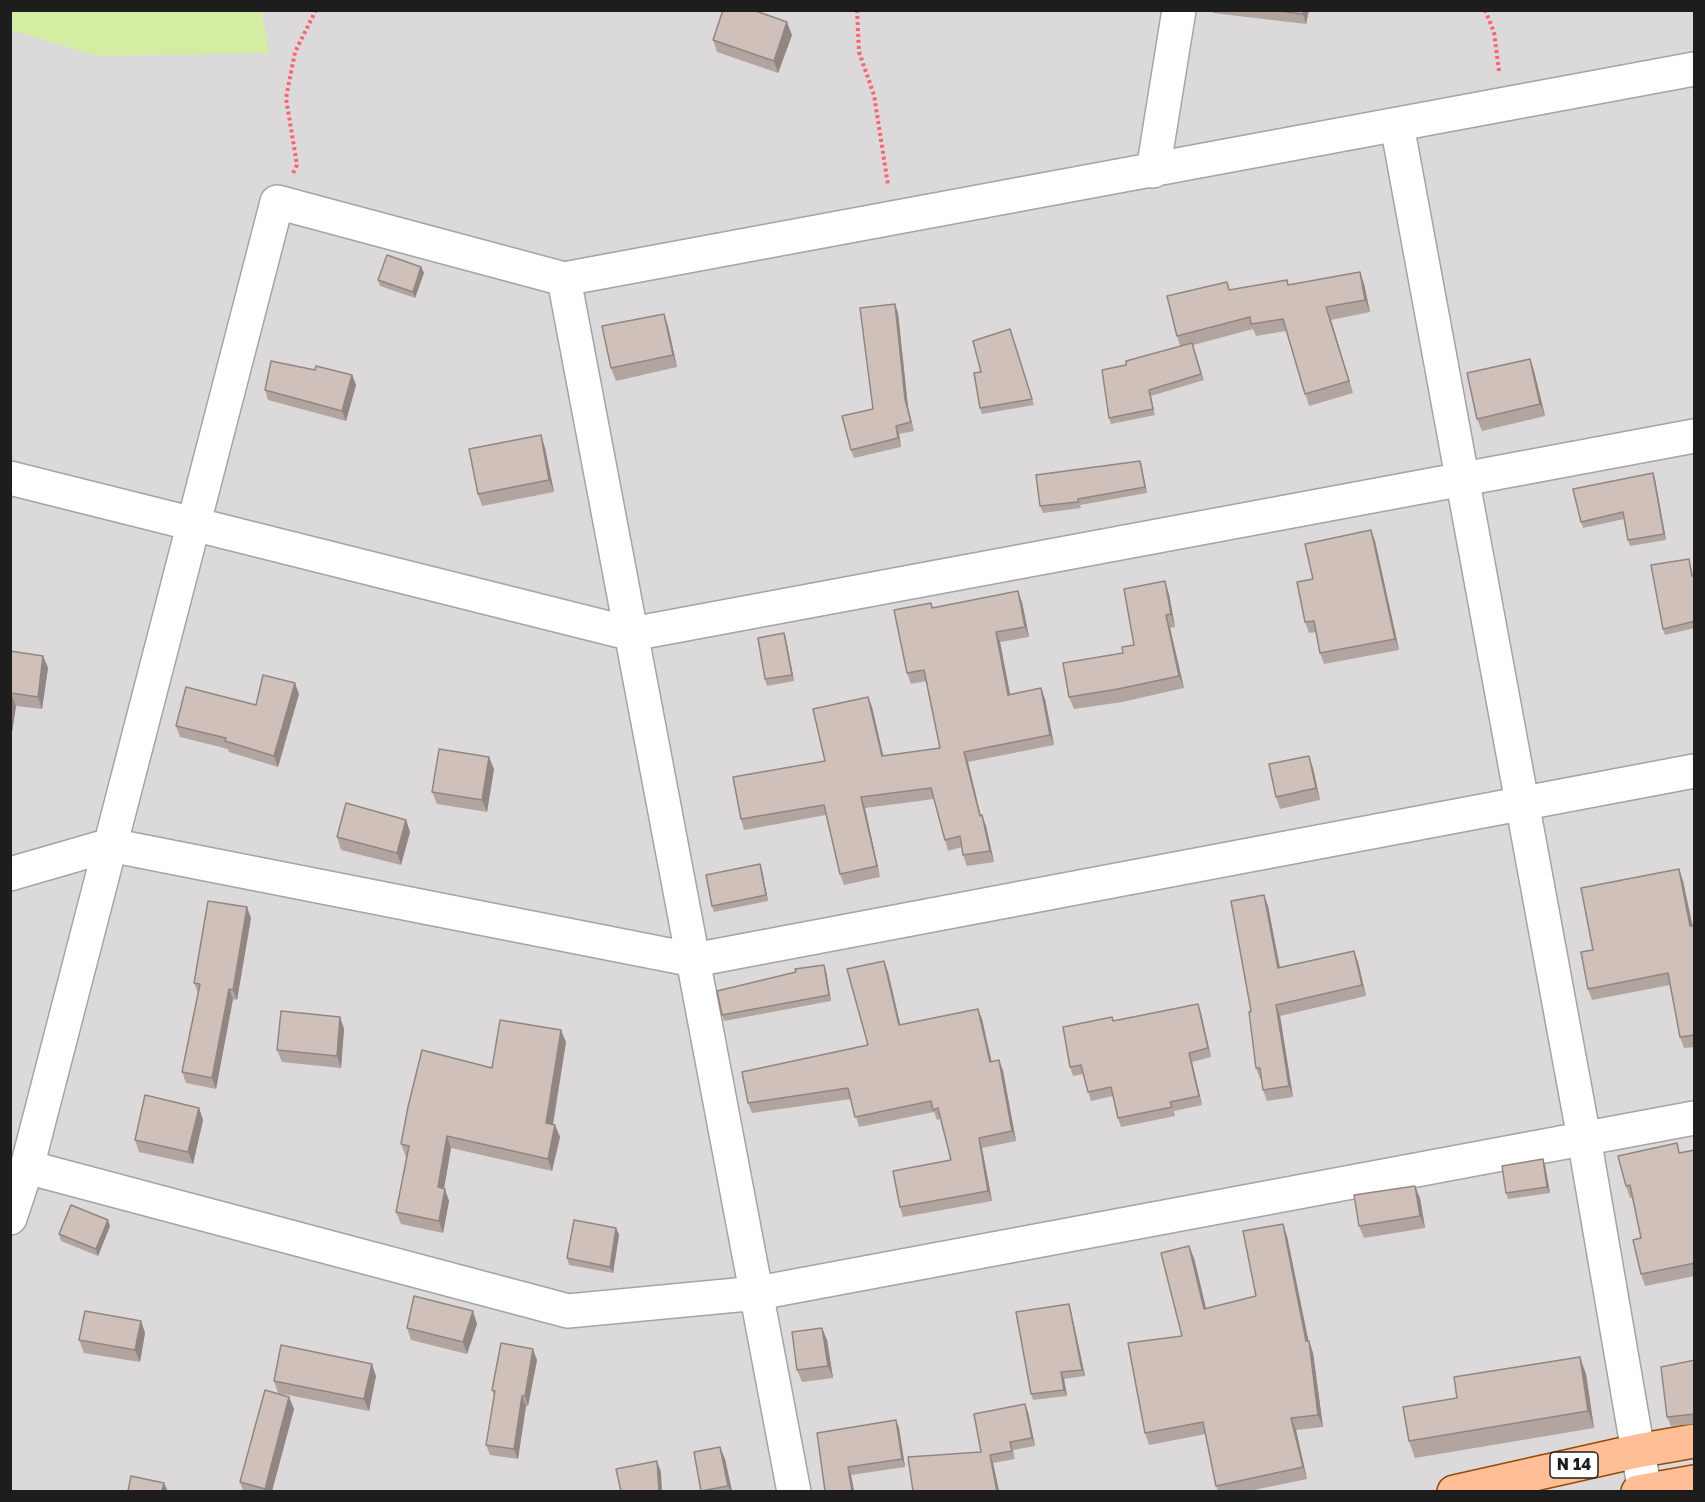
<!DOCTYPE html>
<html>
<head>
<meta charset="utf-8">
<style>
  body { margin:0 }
  #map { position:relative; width:1705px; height:1502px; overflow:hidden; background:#efe8e1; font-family:"Golos Text",sans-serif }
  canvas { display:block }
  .frame { position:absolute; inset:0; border:12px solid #1d1d1d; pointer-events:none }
</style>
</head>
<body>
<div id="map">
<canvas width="1705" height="1502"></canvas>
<div class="frame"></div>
</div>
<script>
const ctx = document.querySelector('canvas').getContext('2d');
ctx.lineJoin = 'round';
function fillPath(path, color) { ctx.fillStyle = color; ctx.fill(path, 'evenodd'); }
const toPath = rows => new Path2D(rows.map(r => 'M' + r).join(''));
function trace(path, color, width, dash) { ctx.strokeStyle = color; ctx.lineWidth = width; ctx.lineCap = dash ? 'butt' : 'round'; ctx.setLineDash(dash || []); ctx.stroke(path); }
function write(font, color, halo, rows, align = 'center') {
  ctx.font = font + ' "Golos Text",sans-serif'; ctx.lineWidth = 6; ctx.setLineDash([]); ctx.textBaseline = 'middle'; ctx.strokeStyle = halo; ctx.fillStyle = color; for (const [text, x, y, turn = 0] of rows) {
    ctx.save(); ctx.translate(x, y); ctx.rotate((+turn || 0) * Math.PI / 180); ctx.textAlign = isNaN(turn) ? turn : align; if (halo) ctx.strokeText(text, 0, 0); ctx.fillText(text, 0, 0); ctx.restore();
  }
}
fillPath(toPath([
  [11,11,1694,11,1694,1491,11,1491]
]), '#dbd9da');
fillPath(toPath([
  [10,11,262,11,269,53,98,56,11,30]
]), '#d4eda3');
const minor = toPath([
  [1397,125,1584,1138,1645,1492],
  [1153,171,1179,10],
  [564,279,794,1492],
  [10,478,632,634,1694,436],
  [10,874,110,845,694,960,1694,771],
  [27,1167,568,1311,758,1293,1694,1118],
  [10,1218,27,1167,277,202,564,279,1694,69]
]);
const major = toPath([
  [1454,1492,1637,1451,1694,1441],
  [1638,1492,1694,1482]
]);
trace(minor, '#a4a4a4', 36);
trace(major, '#954a00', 36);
trace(toPath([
  [857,10,859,52,874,95,888,185],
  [1485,10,1494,32,1499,71],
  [293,173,297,165,286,98,295,52,316,10]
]), '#ff626d', 4, [3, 3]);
trace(minor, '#fff', 33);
trace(major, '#ffbf96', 33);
fillPath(toPath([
  [1212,10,1309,10,1306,24,1213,13],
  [792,35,778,73,717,52,713,40],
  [421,267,424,273,415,298,380,286,378,280],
  [1360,272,1364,284,1370,312,1331,320,1353,393,1309,406,1286,331,1256,336,1253,329,1193,345,1204,380,1151,396,1155,415,1111,424,1109,418,1126,365,1180,346,1177,336,1230,290,1288,285],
  [895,304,898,313,908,407,914,431,899,434,901,447,854,458,851,450,873,409],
  [668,326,677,367,616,381,611,368],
  [1010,329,1034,405,982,414,980,408,981,372],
  [1530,359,1534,371,1545,416,1482,431,1477,419],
  [315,370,352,375,356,385,346,421,268,400,265,390],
  [545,448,554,492,482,506,478,494],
  [1140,461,1142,468,1147,493,1080,505,1081,508,1043,513,1040,506],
  [1655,479,1666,540,1630,546,1628,540,1624,519,1583,528,1581,522],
  [1375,541,1399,650,1324,664,1320,653,1316,632,1309,633,1305,622,1313,579],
  [1689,559,1693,575,1695,575,1695,628,1665,635,1663,629],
  [1169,594,1175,627,1170,628,1184,688,1122,702,1074,709,1069,697,1134,645],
  [1022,602,1029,637,1000,642,1010,694,1045,699,1054,745,968,762,981,816,986,826,994,862,967,866,963,855,962,847,948,851,945,840,934,799,865,808,880,877,844,885,840,874,826,815,744,830,741,819,825,761,868,697,872,707,883,756,940,748,926,681,911,684,907,673,931,603,933,608],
  [786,639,794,681,767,686,765,679],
  [10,651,43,656,48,668,42,709,16,706,10,745],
  [299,694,278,767,229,752,228,749,180,737,176,726,256,705],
  [1313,768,1320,800,1280,809,1276,797],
  [494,769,487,812,437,804,432,792],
  [406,820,410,832,401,865,341,850,337,837],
  [760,864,762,870,768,901,714,912,712,906],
  [1683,881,1692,925,1695,925,1695,1047,1684,1048,1680,1037,1670,985,1592,1000,1588,989,1593,950],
  [1264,895,1268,906,1280,968,1358,962,1366,996,1280,1016,1293,1097,1267,1101,1263,1090,1262,1079,1260,1079,1256,1068,1251,1011],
  [251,918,237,1000,233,999,216,1089,186,1083,182,1072,198,993,194,983],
  [884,961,888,972,900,1025,978,1009,982,1019,991,1062,999,1060,1003,1071,1016,1141,982,1148,992,1201,903,1217,900,1207,951,1160,940,1119,937,1120,934,1112,859,1127,851,1099,752,1113,748,1103,868,1045],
  [826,971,831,1001,724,1021,722,1015],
  [1198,1004,1201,1013,1211,1057,1192,1062,1202,1105,1174,1111,1175,1116,1121,1127,1118,1118,1113,1096,1091,1101,1083,1074,1073,1076,1070,1067,1112,1017,1114,1021],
  [340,1017,344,1029,341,1068,282,1062,277,1050],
  [566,1042,553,1125,555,1125,560,1137,552,1171,451,1148,444,1189,449,1201,443,1233,401,1224,396,1212,407,1157,406,1157,401,1144,492,1068],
  [199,1108,203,1120,193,1164,139,1152,135,1140],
  [1695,1150,1695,1276,1645,1286,1641,1274,1641,1238,1632,1198,1630,1198,1626,1186,1680,1153],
  [1543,1159,1545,1165,1550,1193,1508,1199,1506,1193],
  [1420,1198,1425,1228,1364,1238,1359,1226],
  [110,1226,98,1256,61,1241,59,1234],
  [616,1228,619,1235,613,1273,569,1265,567,1258],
  [1287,1236,1308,1341,1309,1341,1313,1353,1323,1427,1296,1430,1307,1479,1249,1491,1218,1491,1216,1486,1206,1434,1149,1445,1145,1433,1182,1336,1194,1258,1206,1308,1256,1296],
  [1071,1311,1085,1376,1064,1379,1067,1396,1033,1400,1031,1394],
  [141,1321,145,1333,140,1362,84,1353,79,1340],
  [477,1324,467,1354,411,1340,407,1328],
  [822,1328,827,1340,833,1378,802,1382,797,1370],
  [537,1360,528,1406,526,1406,518,1459,490,1455,486,1445,494,1395,492,1390],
  [1695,1360,1695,1424,1671,1426,1667,1417],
  [1586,1374,1594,1428,1415,1458,1409,1441],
  [376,1376,369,1411,278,1393,274,1381],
  [289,1397,294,1409,272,1491,243,1491,240,1482],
  [1028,1412,1035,1446,1013,1450,1015,1459,993,1463,999,1491,913,1491,981,1452],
  [896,1420,899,1428,905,1467,851,1475,854,1491,825,1491,817,1433],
  [725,1459,732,1491,702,1491]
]), '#b2a5a0');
fillPath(toPath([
  [1303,10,1309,10,1306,24,1303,14],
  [787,22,792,35,778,73,774,61],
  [421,267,424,273,415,298,413,292],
  [1360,272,1364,284,1370,312,1365,300],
  [895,304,898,313,908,407,914,431,905,399],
  [1326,307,1331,320,1353,393,1349,381],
  [664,314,668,326,677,367,673,355],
  [1530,359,1534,371,1545,416,1540,404],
  [352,375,356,385,346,421,342,411],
  [896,426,899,434,901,447,898,438],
  [541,435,545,448,554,492,549,480],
  [1140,461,1142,468,1147,493,1145,487],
  [1653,473,1655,479,1666,540,1664,534],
  [1371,530,1375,541,1399,650,1395,639],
  [1165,581,1169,594,1175,627,1171,614],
  [1018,591,1022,602,1029,637,1025,627],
  [1166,615,1170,628,1184,688,1179,676],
  [996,632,1000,642,1012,705,1008,695],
  [784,633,786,639,794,681,792,675],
  [43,656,48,668,42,709,38,697],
  [295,683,299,694,278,767,274,756],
  [1041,688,1045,699,1054,745,1050,735],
  [11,693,16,706,10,745,10,700],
  [868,697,872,707,886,767,882,756],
  [964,752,968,762,983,826,980,816],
  [1309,756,1313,768,1320,800,1316,788],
  [489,757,494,769,487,812,482,800],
  [861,797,865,808,880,877,877,866],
  [982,815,986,826,994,862,990,851],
  [406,820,410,832,401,865,397,853],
  [760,864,762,870,768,901,766,895],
  [1679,869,1683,881,1695,937,1690,926],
  [1264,895,1268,906,1282,979,1278,968],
  [247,907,251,918,237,1000,233,990],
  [1354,951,1358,962,1366,996,1362,985],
  [884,961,888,972,903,1036,899,1025],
  [824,965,826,971,831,1001,829,995],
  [229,989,233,999,216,1089,212,1078],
  [1198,1004,1201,1013,1211,1057,1208,1048],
  [1276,1005,1280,1016,1293,1097,1289,1086],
  [978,1009,982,1019,994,1072,990,1062],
  [340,1017,344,1029,341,1068,337,1056],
  [561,1030,566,1042,551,1135,546,1123],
  [1189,1053,1192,1062,1202,1105,1199,1096],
  [999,1060,1003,1071,1016,1141,1012,1131],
  [199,1108,203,1120,193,1164,188,1152],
  [555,1125,560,1137,552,1171,548,1159],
  [447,1136,451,1148,442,1200,438,1187],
  [979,1138,982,1148,992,1201,988,1191],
  [1543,1159,1545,1165,1550,1193,1547,1187],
  [1415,1186,1420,1198,1425,1228,1420,1216],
  [445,1189,449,1201,443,1233,439,1221],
  [108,1220,110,1226,98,1256,96,1249],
  [1283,1224,1287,1236,1311,1353,1309,1341,1313,1353,1323,1427,1318,1415,1306,1341],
  [616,1228,619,1235,613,1273,610,1267],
  [1189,1246,1194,1258,1209,1321,1204,1309],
  [1069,1304,1071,1311,1085,1376,1082,1370],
  [473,1311,477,1324,467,1354,463,1342],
  [141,1321,145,1333,140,1362,135,1350],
  [822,1328,827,1340,833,1378,828,1366],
  [533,1349,537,1360,528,1406,525,1396],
  [1580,1357,1586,1374,1594,1428,1588,1411],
  [372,1364,376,1376,369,1411,364,1399],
  [1061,1372,1064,1379,1067,1396,1064,1390],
  [522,1396,526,1406,518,1459,514,1449],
  [289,1397,294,1409,272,1491,266,1491,265,1489],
  [1025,1404,1028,1412,1035,1446,1032,1438],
  [1291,1418,1296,1430,1307,1479,1303,1467],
  [896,1420,899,1428,905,1467,902,1459],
  [720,1447,725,1459,732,1491,731,1491,728,1486],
  [990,1455,993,1463,999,1491,997,1491],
  [657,1461,661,1472,662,1491,659,1491],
  [848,1467,851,1475,854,1491,852,1491],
  [164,1483,167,1489,166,1491,162,1491]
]), '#918682');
const building = toPath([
  [723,10,753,10,787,22,774,61,713,40,723,10],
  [1271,10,1303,10,1303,14,1271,10],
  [387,255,421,267,413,292,378,280,387,255],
  [1360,272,1365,300,1326,307,1349,381,1305,394,1283,319,1251,324,1250,317,1177,336,1167,296,1227,282,1229,290,1287,280,1288,285,1360,272],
  [895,304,905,399,911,422,896,426,898,438,851,450,842,416,873,409,860,308,895,304],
  [664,314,673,355,611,368,602,326,664,314],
  [1010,329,1032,399,980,408,974,373,981,372,973,341,1010,329],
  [1192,343,1201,374,1149,390,1153,409,1109,418,1102,370,1126,365,1126,361,1192,343],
  [1530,359,1540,404,1477,419,1467,373,1530,359],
  [271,361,315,370,316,366,352,375,342,411,265,390,271,361],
  [541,435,549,480,478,494,469,449,541,435],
  [1140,461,1145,487,1078,499,1078,502,1040,506,1036,475,1140,461],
  [1653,473,1664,534,1628,540,1623,512,1581,522,1573,489,1653,473],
  [1371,530,1395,639,1320,653,1314,621,1305,622,1297,582,1313,579,1305,544,1371,530],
  [1689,559,1692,576,1695,575,1695,621,1663,629,1651,565,1689,559],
  [1165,581,1171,614,1166,615,1179,676,1118,689,1069,697,1063,663,1123,653,1122,647,1134,645,1124,589,1165,581],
  [1018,591,1025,627,996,632,1008,695,1041,688,1050,735,964,752,980,816,982,815,990,851,963,855,960,836,945,840,931,788,861,797,877,866,840,874,824,805,741,819,733,777,825,761,813,709,868,697,882,756,940,748,924,670,907,673,894,610,931,603,932,608,1018,591],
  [784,633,792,675,765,679,758,638,784,633],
  [10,651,43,656,38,697,11,693,10,700,10,651],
  [263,675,295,683,274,756,225,741,226,738,176,726,186,687,256,705,263,675],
  [439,749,489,757,482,800,432,792,439,749],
  [1309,756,1316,788,1276,797,1269,764,1309,756],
  [346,803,406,820,397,853,337,837,346,803],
  [760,864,766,895,712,906,706,875,760,864],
  [1679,869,1690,926,1695,925,1695,1035,1680,1037,1668,973,1588,989,1581,952,1593,950,1581,888,1679,869],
  [1264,895,1278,968,1354,951,1362,985,1276,1005,1289,1086,1263,1090,1260,1068,1256,1068,1249,1012,1251,1011,1231,901,1264,895],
  [208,901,247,907,233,990,229,989,212,1078,182,1072,200,984,194,983,208,901],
  [884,961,899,1025,978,1009,990,1062,999,1060,1012,1131,979,1138,988,1191,900,1207,893,1171,951,1160,938,1108,933,1110,931,1101,855,1117,848,1088,748,1103,742,1072,868,1045,847,969,884,961],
  [824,965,829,995,722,1015,717,991,796,972,795,969,824,965],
  [1198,1004,1208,1048,1189,1053,1199,1096,1170,1102,1172,1107,1118,1118,1111,1087,1088,1092,1081,1065,1070,1067,1063,1027,1112,1017,1113,1021,1198,1004],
  [281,1011,340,1017,337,1056,277,1050,281,1011],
  [500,1020,561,1030,546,1123,555,1125,548,1159,447,1136,438,1187,445,1189,439,1221,396,1212,409,1146,401,1144,408,1107,422,1050,492,1068,500,1020],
  [145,1095,199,1108,188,1152,135,1140,145,1095],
  [1677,1143,1679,1153,1695,1150,1695,1263,1641,1274,1633,1240,1641,1238,1630,1185,1626,1186,1618,1156,1677,1143],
  [1543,1159,1547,1187,1506,1193,1502,1166,1543,1159],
  [1415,1186,1420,1216,1359,1226,1354,1195,1415,1186],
  [71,1205,108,1220,96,1249,59,1234,71,1205],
  [574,1220,616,1228,610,1267,567,1258,574,1220],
  [1283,1224,1306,1341,1309,1341,1318,1415,1291,1418,1303,1467,1216,1486,1203,1422,1145,1433,1128,1343,1182,1336,1161,1253,1189,1246,1204,1309,1256,1296,1243,1231,1283,1224],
  [414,1296,473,1311,463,1342,407,1328,414,1296],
  [1069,1304,1082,1370,1061,1372,1064,1390,1031,1394,1016,1312,1069,1304],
  [85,1311,141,1321,135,1350,79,1340,85,1311],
  [822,1328,828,1366,797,1370,792,1332,822,1328],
  [501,1343,533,1349,525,1396,522,1396,514,1449,486,1445,495,1391,492,1390,501,1343],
  [281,1345,372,1364,364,1399,274,1381,281,1345],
  [1580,1357,1588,1411,1409,1441,1403,1407,1457,1398,1454,1377,1580,1357],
  [1695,1360,1695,1414,1667,1417,1661,1367,1695,1360],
  [265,1390,289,1397,265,1489,240,1482,265,1390],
  [1025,1404,1032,1438,1010,1442,1012,1451,990,1455,997,1491,913,1491,908,1457,981,1452,974,1414,1025,1404],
  [896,1420,902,1459,848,1467,852,1491,825,1491,817,1433,896,1420],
  [720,1447,728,1486,701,1491,694,1452,720,1447],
  [657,1461,659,1491,621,1491,616,1469,657,1461],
  [131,1476,164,1483,162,1491,128,1491,131,1476]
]);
fillPath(building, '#cfc0ba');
trace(building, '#918682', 1.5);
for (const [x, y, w] of [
  [1574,1465,48]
]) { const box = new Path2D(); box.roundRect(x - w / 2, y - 13, w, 26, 4.5); ctx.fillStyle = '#fff'; ctx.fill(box); trace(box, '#1d1d1d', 1.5); }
write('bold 16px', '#1d1d1d', null, [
  ["N 14",1574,1465]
]);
</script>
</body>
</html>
